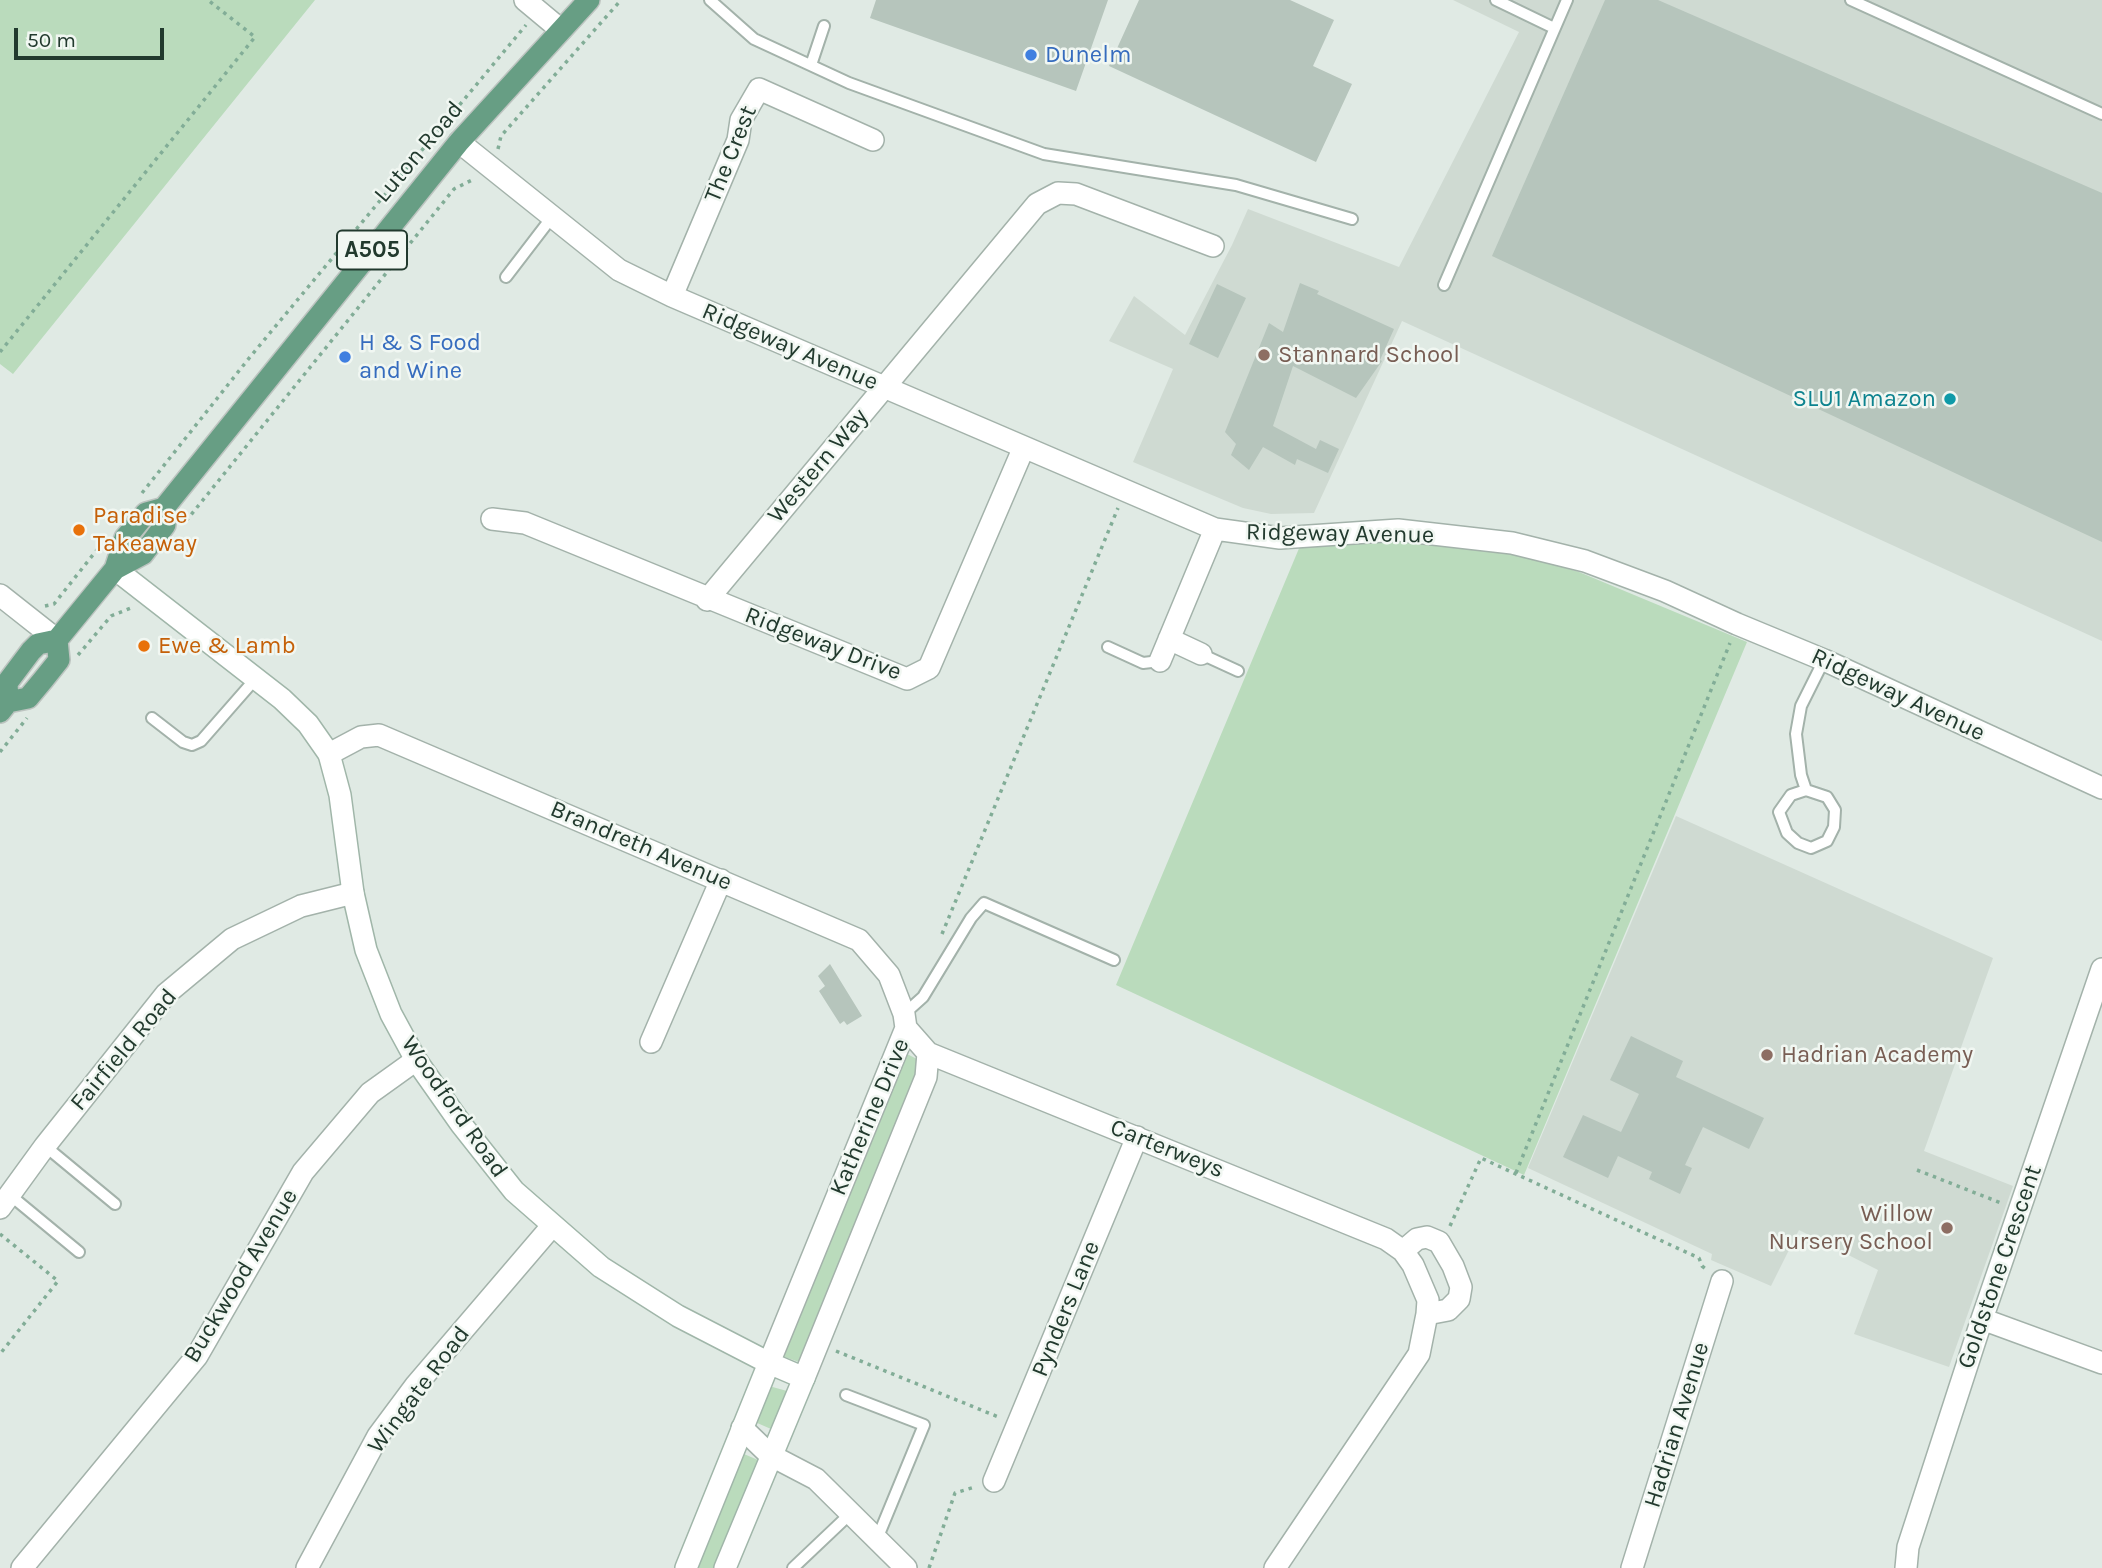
<!DOCTYPE html>
<html>
<head>
<meta charset="utf-8">
<style>
  body { margin:0 }
  #map { position:relative; width:2102px; height:1568px; overflow:hidden; background:#e0eae4; font-family:Karla,sans-serif }
  canvas { display:block }
  .scale { position:absolute; left:14px; top:28px; width:150px; height:32px; box-sizing:border-box; border:4px solid #223a2e; border-top:0; padding-left:9px; font-size:21px; line-height:24px; white-space:nowrap; color:#223a2e; -webkit-text-stroke:5px #f1f7f2; paint-order:stroke }
</style>
</head>
<body>
<div id="map">
<canvas width="2102" height="1568"></canvas>
<div class="scale">50 m</div>
</div>
<script>
const ctx = document.querySelector('canvas').getContext('2d');
ctx.lineJoin = 'round';
function fillPath(path, color) { ctx.fillStyle = color; ctx.fill(path, 'evenodd'); }
const toPath = rows => new Path2D(rows.map(r => 'M' + r).join(''));
function trace(path, color, width, dash) { ctx.strokeStyle = color; ctx.lineWidth = width; ctx.lineCap = dash ? 'butt' : 'round'; ctx.setLineDash(dash || []); ctx.stroke(path); }
function write(font, color, halo, rows, align = 'center') {
  ctx.font = font + ' Karla,sans-serif'; ctx.lineWidth = 5; ctx.setLineDash([]); ctx.textBaseline = 'middle'; ctx.strokeStyle = halo; ctx.fillStyle = color; for (const [text, x, y, turn = 0] of rows) {
    ctx.save(); ctx.translate(x, y); ctx.rotate((+turn || 0) * Math.PI / 180); ctx.textAlign = isNaN(turn) ? turn : align; if (halo) ctx.strokeText(text, 0, 0); ctx.fillText(text, 0, 0); ctx.restore();
  }
}
fillPath(toPath([
  [1453,0,2102,0,2102,641,1402,321,1314,513,1271,514,1243,508,1133,462,1173,369,1109,341,1134,296,1185,335,1232,245,1248,209,1399,267,1519,32],
  [1676,816,1993,958,1924,1151,2013,1186,1949,1367,1854,1334,1878,1270,1799,1230,1771,1286,1711,1260,1712,1254,1528,1168]
]), '#cfdad2');
fillPath(toPath([
  [0,0,315,0,13,374,0,364],
  [1400,539,1500,549,1579,572,1747,642,1524,1175,1116,985,1300,546],
  [907,1054,923,1062,799,1362,782,1356],
  [769,1386,787,1391,771,1429,755,1422],
  [744,1454,758,1460,714,1568,696,1568]
]), '#badbbc');
fillPath(toPath([
  [876,0,1108,0,1076,91,870,18],
  [1139,0,1290,0,1334,20,1313,66,1352,84,1316,162,1109,66],
  [1605,0,1658,0,2102,193,2102,542,1492,256],
  [1300,283,1319,291,1317,294,1394,329,1380,360,1382,361,1356,398,1293,366,1273,426,1316,449,1320,440,1339,449,1328,473,1297,459,1295,465,1263,447,1249,470,1231,455,1236,444,1225,432,1269,323,1283,332],
  [1217,284,1246,298,1218,358,1189,344],
  [830,964,862,1016,847,1025,844,1021,840,1024,819,991,825,986,818,976],
  [1631,1036,1683,1061,1676,1077,1764,1118,1749,1149,1703,1127,1685,1165,1692,1168,1680,1194,1649,1179,1652,1172,1618,1156,1608,1178,1563,1157,1583,1115,1621,1132,1639,1094,1610,1080]
]), '#b6c5bc');
const lane = toPath([
  [710,0,754,39,849,83,1044,154,1236,185,1352,219],
  [1496,0,1554,28],
  [1851,0,2102,114],
  [811,65,824,26],
  [506,277,552,217],
  [1444,285,1567,0],
  [1108,647,1143,663,1160,661],
  [1201,654,1238,671],
  [152,718,183,742,192,745,201,741,257,677],
  [1806,790,1791,795,1779,812,1787,833,1798,843,1811,848,1827,841,1834,827,1835,810,1827,797,1806,790,1801,775,1796,734,1801,706,1824,660],
  [904,1014,923,997,971,918,984,903,1114,960],
  [45,1146,115,1204],
  [10,1195,79,1252],
  [846,1395,924,1425,877,1539],
  [793,1568,851,1513]
]);
const street = toPath([
  [525,0,561,30],
  [459,142,619,270,672,296,1215,529,1280,538,1398,530,1512,543,1585,561,1665,591,1737,624,1824,660,2102,788],
  [672,296,738,140,741,120,759,89,873,140],
  [492,519,525,523,907,679,929,668,1024,447],
  [0,595,57,640],
  [707,600,1037,204,1058,193,1076,194,1213,246],
  [1169,639,1201,654],
  [1160,661,1215,529],
  [329,754,361,737,379,735,859,940,889,975,904,1014,906,1028],
  [651,1042,721,880],
  [928,1053,1386,1239,1403,1251,1413,1265,1428,1300,1427,1314,1419,1354,1275,1568],
  [0,1208,45,1146,166,994,232,939,301,906,353,893],
  [1403,1251,1417,1239,1427,1237,1439,1242,1453,1266,1461,1287,1459,1299,1448,1310,1427,1314],
  [1982,1319,2102,1363],
  [769,1363,906,1028],
  [804,1378,926,1077,928,1053,906,1028],
  [742,1428,770,1455,816,1479,906,1568],
  [994,1481,1137,1137],
  [22,1568,197,1356,303,1172,370,1093,416,1060],
  [307,1568,378,1436,416,1385,552,1226],
  [1632,1568,1722,1281],
  [1906,1568,1908,1547,1982,1319,2102,969]
]);
const secondary = toPath([
  [115,569,282,699,308,724,329,754,340,795,353,893,366,950,391,1014,416,1060,461,1124,514,1191,601,1267,678,1316,769,1363,804,1378,725,1568],
  [686,1568,769,1363]
]);
const primary = toPath([
  [115,569,125,538,132,530,146,513,164,508,459,142,589,0],
  [8,702,7,683,31,651,38,644,57,640,115,569,143,554,165,525,164,508],
  [0,712,8,702,28,698,43,680,59,660,57,640]
]);
trace(lane, '#a3b2aa', 14);
trace(street, '#a3b2aa', 24);
trace(secondary, '#a0b6a9', 24);
trace(primary, '#bdc4c0', 24);
trace(toPath([
  [498,149,501,136,621,0],
  [0,352,255,37,208,0],
  [142,493,250,357,526,25],
  [186,521,454,189,474,179],
  [45,606,54,604,100,546],
  [78,655,111,616,131,608],
  [0,752,27,718],
  [942,934,1118,508],
  [1917,1170,2001,1203],
  [1516,1173,1730,643],
  [1450,1226,1481,1158,1699,1258,1702,1266,1706,1269],
  [0,1234,58,1281,0,1354],
  [836,1351,1001,1418],
  [929,1568,955,1493,975,1487]
]), '#82ad97', 3.5, [3.5, 5]);
trace(lane, '#fff', 10);
trace(street, '#fff', 21);
trace(secondary, '#fff', 21);
trace(primary, '#679e84', 21);
for (const [x, y, r, color] of [
  [1031,55,7,"#3f7fe0"],
  [1264,355,7,"#8d6e63"],
  [345,357,7,"#3f7fe0"],
  [1950,399,7,"#0f9aa8"],
  [79,530,7,"#e8710a"],
  [144,646,7,"#e8710a"],
  [1767,1055,7,"#8d6e63"],
  [1947,1228,7,"#8d6e63"]
]) { const dot = new Path2D(); dot.arc(x, y, r, 0, 2 * Math.PI); ctx.fillStyle = color; ctx.fill(dot); trace(dot, '#f1f7f2', 2.5); }
for (const [x, y, w] of [
  [372,250,70]
]) { const box = new Path2D(); box.roundRect(x - w / 2, y - 19.5, w, 39, 5); ctx.fillStyle = '#f1f7f2'; ctx.fill(box); trace(box, '#223a2e', 2); }
write('bold 23px', '#223a2e', null, [
  ["A505",372,250]
]);
write('24px', '#366cbe', '#f1f7f2', [
  ["Dunelm",1045,55],
  ["H & S Food",359,343],
  ["and Wine",359,371]
], 'left');
write('24px', '#223a2e', '#f1f7f2', [
  ["Luton Road",419,152,-50],
  ["The Crest",731,154,-68],
  ["Ridgeway Avenue",790,347,23],
  ["Western Way",818,466,-50],
  ["Ridgeway Avenue",1340,534,1],
  ["Ridgeway Drive",823,644,21],
  ["Ridgeway Avenue",1898,695,25],
  ["Brandreth Avenue",641,846,23],
  ["Fairfield Road",124,1050,-50],
  ["Woodford Road",454,1107,55],
  ["Katherine Drive",870,1117,-67],
  ["Carterweys",1167,1149,22],
  ["Goldstone Crescent",2000,1267,-71],
  ["Buckwood Avenue",241,1276,-59],
  ["Pynders Lane",1066,1309,-68],
  ["Wingate Road",419,1390,-53],
  ["Hadrian Avenue",1677,1425,-73]
]);
write('24px', '#785e54', '#f1f7f2', [
  ["Stannard School",1278,355],
  ["Hadrian Academy",1781,1055],
  ["Willow",1933,1214,"right"],
  ["Nursery School",1933,1242,"right"]
], 'left');
write('24px', '#0d838f', '#f1f7f2', [
  ["SLU1 Amazon",1936,399]
], 'right');
write('24px', '#c56008', '#f1f7f2', [
  ["Paradise",93,516],
  ["Takeaway",93,544],
  ["Ewe & Lamb",158,646]
], 'left');
</script>
</body>
</html>
